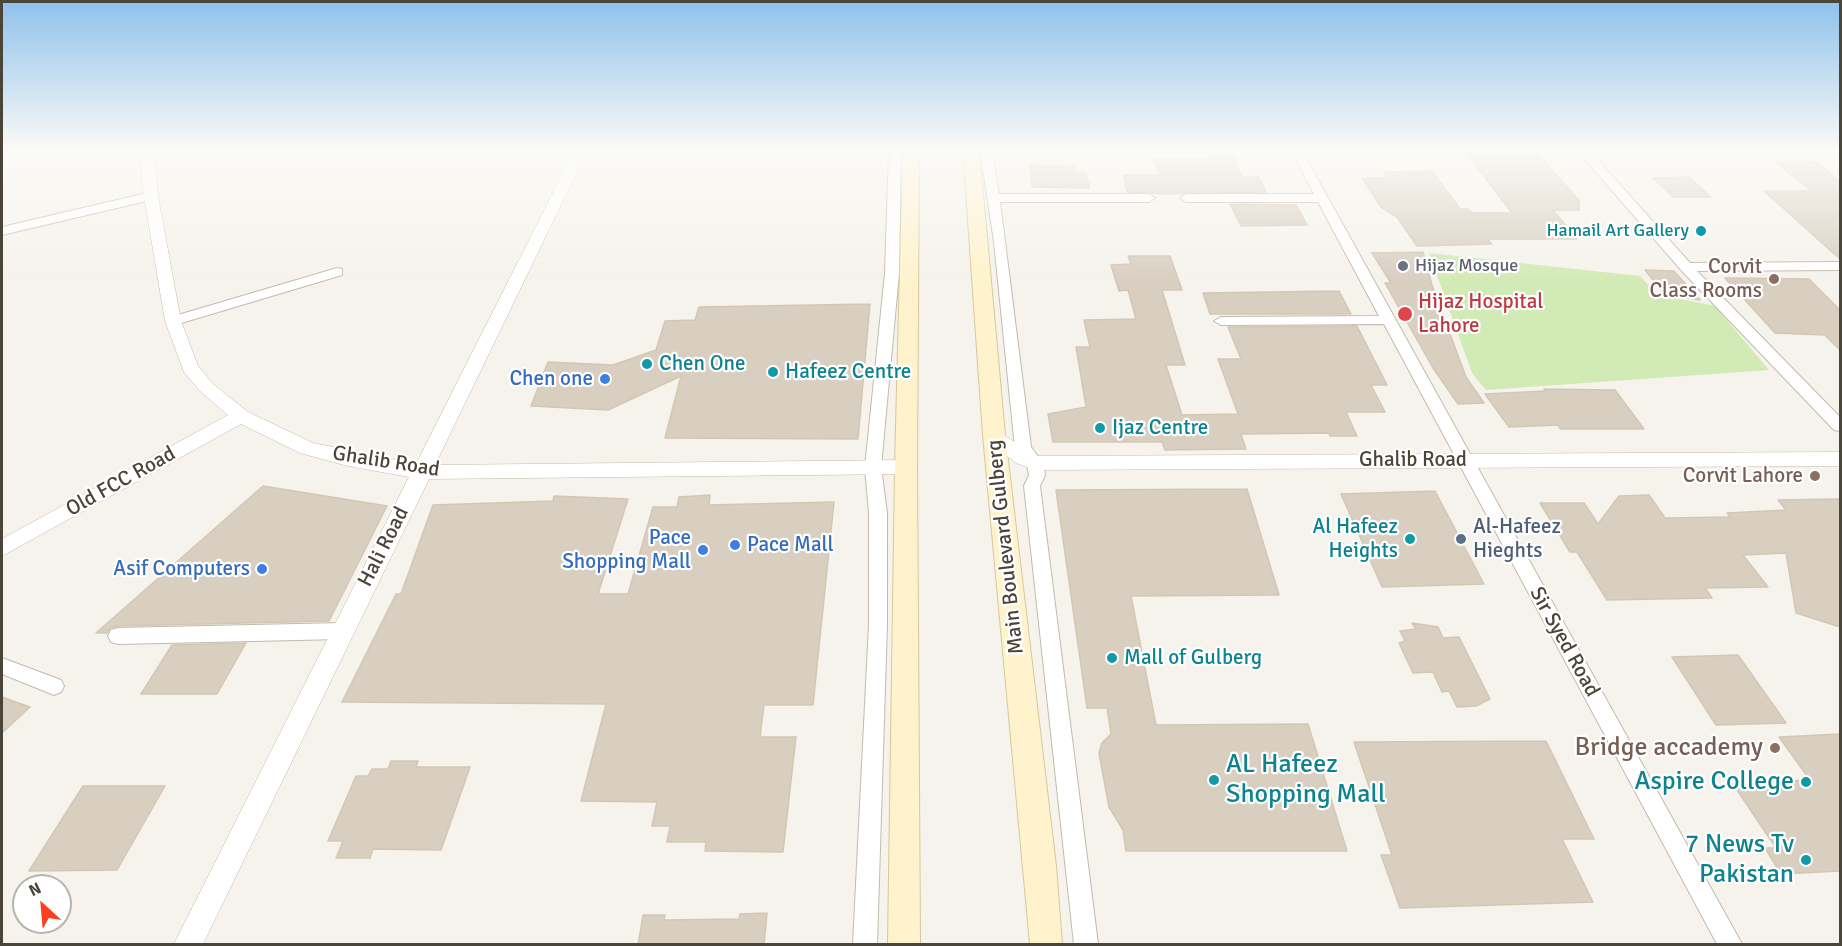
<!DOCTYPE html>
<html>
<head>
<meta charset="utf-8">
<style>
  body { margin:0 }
  #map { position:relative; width:1842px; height:946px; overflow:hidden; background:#f6f3ec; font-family:Signika,sans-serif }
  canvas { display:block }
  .frame { position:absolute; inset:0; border:3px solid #4b4439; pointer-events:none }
  .north { position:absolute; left:12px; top:874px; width:60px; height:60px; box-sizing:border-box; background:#fff; border:2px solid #b7b4b0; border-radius:50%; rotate:334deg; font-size:16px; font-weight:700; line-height:24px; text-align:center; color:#4b4439 }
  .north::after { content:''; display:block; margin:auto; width:21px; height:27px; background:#fc3f1d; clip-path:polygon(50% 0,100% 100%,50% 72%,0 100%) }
</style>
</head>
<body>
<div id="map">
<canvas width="1842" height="946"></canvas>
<div class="frame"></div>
<div class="north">N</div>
</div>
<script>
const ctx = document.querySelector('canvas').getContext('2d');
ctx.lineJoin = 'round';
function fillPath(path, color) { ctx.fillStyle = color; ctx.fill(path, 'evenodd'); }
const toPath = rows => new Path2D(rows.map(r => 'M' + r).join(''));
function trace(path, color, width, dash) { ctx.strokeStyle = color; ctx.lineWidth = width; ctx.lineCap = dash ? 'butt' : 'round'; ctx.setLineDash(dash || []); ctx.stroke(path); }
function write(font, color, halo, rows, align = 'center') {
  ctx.font = font + ' Signika,sans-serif'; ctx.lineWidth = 4.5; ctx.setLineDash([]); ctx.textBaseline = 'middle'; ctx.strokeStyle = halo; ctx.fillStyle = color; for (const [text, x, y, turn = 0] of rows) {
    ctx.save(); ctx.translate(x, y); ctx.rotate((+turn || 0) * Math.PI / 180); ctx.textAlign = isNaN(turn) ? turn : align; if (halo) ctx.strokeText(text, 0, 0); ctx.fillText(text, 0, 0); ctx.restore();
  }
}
fillPath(toPath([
  [1429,253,1640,276,1656,294,1715,306,1769,370,1486,390,1472,373]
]), '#d2eab5');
const building = toPath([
  [1205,149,1229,149,1242,177,1259,177,1266,192,1168,194,1127,192,1123,175,1159,175,1154,158,1209,158,1205,149],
  [1463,149,1533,149,1579,200,1579,210,1553,210,1577,239,1487,239,1492,244,1417,246,1397,217,1381,207,1362,178,1387,178,1384,172,1432,171,1460,209,1468,209,1472,213,1512,213,1463,149],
  [1775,162,1816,162,1840,181,1840,259,1764,191,1812,191,1775,162],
  [1030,165,1074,166,1075,173,1086,173,1089,188,1032,187,1030,165],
  [1689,177,1711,197,1673,197,1653,178,1689,177],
  [1230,204,1296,205,1307,225,1241,226,1230,204],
  [1423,252,1432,285,1466,377,1484,403,1458,404,1433,368,1385,283,1391,283,1372,253,1423,252],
  [1128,256,1170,256,1182,290,1162,290,1185,365,1166,365,1182,415,1238,414,1218,359,1241,359,1228,327,1357,326,1387,385,1371,385,1385,412,1346,412,1357,436,1330,436,1329,433,1241,434,1246,449,1165,450,1162,442,1053,442,1048,414,1086,407,1076,347,1090,347,1084,320,1136,319,1128,290,1119,291,1111,265,1131,264,1128,256],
  [1645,270,1674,271,1700,300,1664,294,1645,270],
  [1725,278,1809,279,1840,310,1840,350,1825,335,1775,333,1725,278],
  [1339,291,1351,314,1210,314,1203,293,1339,291],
  [870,304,858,439,665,438,681,376,608,410,531,406,548,362,613,365,656,350,665,321,695,320,699,307,870,304],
  [1544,389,1615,390,1644,429,1560,429,1558,425,1509,427,1485,394,1545,391,1544,389],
  [263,486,387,506,329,621,118,626,110,628,107,633,96,633,263,486],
  [1247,489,1279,595,1131,596,1156,725,1308,724,1347,851,1126,851,1123,830,1109,807,1099,753,1102,743,1111,734,1107,708,1087,708,1056,490,1247,489],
  [1435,491,1484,584,1382,587,1341,494,1435,491],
  [710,495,709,505,834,502,813,705,764,705,760,737,796,737,783,852,705,851,706,842,667,842,670,826,652,826,657,802,581,801,606,704,342,702,396,594,401,594,433,505,553,501,554,496,628,499,598,594,628,594,653,507,677,507,679,497,710,495],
  [1649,495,1665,518,1730,517,1727,513,1786,510,1778,500,1840,499,1840,627,1796,613,1786,553,1743,555,1768,587,1705,588,1712,598,1607,600,1577,552,1570,552,1540,503,1584,503,1598,524,1619,496,1649,495],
  [1412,623,1438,627,1443,638,1459,637,1490,699,1476,706,1457,707,1449,691,1442,692,1433,672,1413,673,1399,643,1405,641,1400,631,1416,629,1412,623],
  [246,643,217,694,141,694,172,645,246,643],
  [1738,655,1786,723,1716,725,1672,657,1738,655],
  [2,697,30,707,2,733,2,697],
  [1840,734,1840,871,1781,874,1765,848,1776,848,1733,784,1810,780,1779,737,1840,734],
  [1546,741,1594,839,1562,839,1593,902,1400,908,1381,855,1392,855,1354,742,1546,741],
  [391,761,418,761,416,767,470,767,441,850,373,849,370,858,336,858,343,841,328,841,356,776,368,776,372,769,388,769,391,761],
  [83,786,165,786,117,870,29,871,83,786],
  [767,913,764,945,638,945,643,915,665,915,664,920,739,919,740,914,767,913]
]);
fillPath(building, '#d8cfc1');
trace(building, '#d3c7b4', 1.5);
const minor = toPath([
  [889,149,901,149,899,273,881,467,887,513,887,624,877,944,853,944,869,624,869,513,865,467,885,273,889,149],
  [980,149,992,149,999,194,1149,194,1155,198,1149,202,1000,202,1031,447,1043,463,1045,475,1040,486,1098,944,1074,944,1024,486,1029,475,1027,464,1015,448,994,242,980,149],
  [1290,149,1301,149,1742,944,1717,944,1384,324,1221,325,1214,321,1221,317,1379,316,1318,202,1186,202,1180,198,1186,194,1314,194,1290,149],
  [1576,149,1588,149,1690,263,1840,262,1840,270,1697,271,1840,417,1840,431,1834,430,1681,270,1576,149],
  [1833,149,1840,149,1840,154,1836,153,1833,149],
  [151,192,157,196,155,199,2,235,2,227,151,192],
  [337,268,342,269,342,275,178,324,168,324,166,321,168,318,337,268],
  [342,623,349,625,352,631,349,637,342,639,118,644,111,642,108,636,111,630,118,628,342,623],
  [2,658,61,680,64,686,61,692,54,695,2,674,2,658]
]);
const tertiary = toPath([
  [139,149,153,149,158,196,181,321,198,366,213,384,248,412,313,443,416,464,575,149,588,149,435,465,906,460,913,462,916,467,913,472,906,474,429,479,203,944,174,944,409,477,348,466,300,453,241,424,2,556,2,539,228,415,201,392,184,372,165,321,144,196,139,149],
  [994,429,1037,456,1840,452,1840,466,1035,470,1016,463,987,440,985,435,987,430,994,429]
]);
const secondary = toPath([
  [903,149,919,149,917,467,920,944,888,944,895,467,903,149],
  [963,149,979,149,1005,435,1056,866,1062,944,1030,944,983,435,963,149]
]);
trace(minor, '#c2bbae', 2);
trace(tertiary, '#c2bbae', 1);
trace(secondary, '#d6c79b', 2);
fillPath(minor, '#fff');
fillPath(tertiary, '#fff');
fillPath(secondary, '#fff3cd');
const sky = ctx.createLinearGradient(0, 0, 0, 282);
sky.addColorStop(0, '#8fc1ec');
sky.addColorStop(0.53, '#fbfaf6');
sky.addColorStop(1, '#fbfaf600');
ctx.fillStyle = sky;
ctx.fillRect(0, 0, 1842, 282);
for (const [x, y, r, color] of [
  [1701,231,6,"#0f9aa8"],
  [1403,266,6,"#6b7280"],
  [1774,279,6,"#8d6e63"],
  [1405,314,8,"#e0444e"],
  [647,364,6,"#0f9aa8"],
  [773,372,6,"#0f9aa8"],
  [605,379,6,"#3f7fe0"],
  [1100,428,6,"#0f9aa8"],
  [1815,476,6,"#8d6e63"],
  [1410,539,6,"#0f9aa8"],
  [1461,539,6,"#5c6f8a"],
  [735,545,6,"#3f7fe0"],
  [703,550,6,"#3f7fe0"],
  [262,569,6,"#3f7fe0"],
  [1112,658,6,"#0f9aa8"],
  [1775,748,6,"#8d6e63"],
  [1214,780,6,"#0f9aa8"],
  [1806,782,6,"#0f9aa8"],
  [1806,860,6,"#0f9aa8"]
]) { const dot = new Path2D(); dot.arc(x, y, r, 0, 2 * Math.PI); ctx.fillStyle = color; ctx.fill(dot); trace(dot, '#fff', 2); }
write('18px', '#0d838f', '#fff', [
  ["Hamail Art Gallery",1689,231]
], 'right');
write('18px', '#5b616d', '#fff', [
  ["Hijaz Mosque",1415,266]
], 'left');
write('21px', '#785e54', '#fff', [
  ["Corvit",1762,267],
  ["Class Rooms",1762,291],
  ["Corvit Lahore",1803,476]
], 'right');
write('21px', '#be3a42', '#fff', [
  ["Hijaz Hospital",1418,302],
  ["Lahore",1418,326]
], 'left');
write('21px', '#0d838f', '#fff', [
  ["Chen One",659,364],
  ["Hafeez Centre",785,372],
  ["Ijaz Centre",1112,428],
  ["Al Hafeez",1398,527,"right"],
  ["Heights",1398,551,"right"],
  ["Mall of Gulberg",1124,658]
], 'left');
write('21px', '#366cbe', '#fff', [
  ["Chen one",593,379],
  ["Pace",691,538],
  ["Shopping Mall",691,562],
  ["Pace Mall",747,545,"left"],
  ["Asif Computers",250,569]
], 'right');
write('21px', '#4b4439', '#fff', [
  ["Ghalib Road",1413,460],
  ["Ghalib Road",386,462,9],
  ["Old FCC Road",121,482,-29],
  ["Hali Road",384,547,-63],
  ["Main Boulevard Gulberg",1006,547,-96],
  ["Sir Syed Road",1564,642,61]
]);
write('21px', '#4e5e75', '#fff', [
  ["Al-Hafeez",1473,527],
  ["Hieghts",1473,551]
], 'left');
write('26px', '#785e54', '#fff', [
  ["Bridge accademy",1763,748]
], 'right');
write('26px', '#0d838f', '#fff', [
  ["AL Hafeez",1226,765,"left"],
  ["Shopping Mall",1226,795,"left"],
  ["Aspire College",1794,782],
  ["7 News Tv",1794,845],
  ["Pakistan",1794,875]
], 'right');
</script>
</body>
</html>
